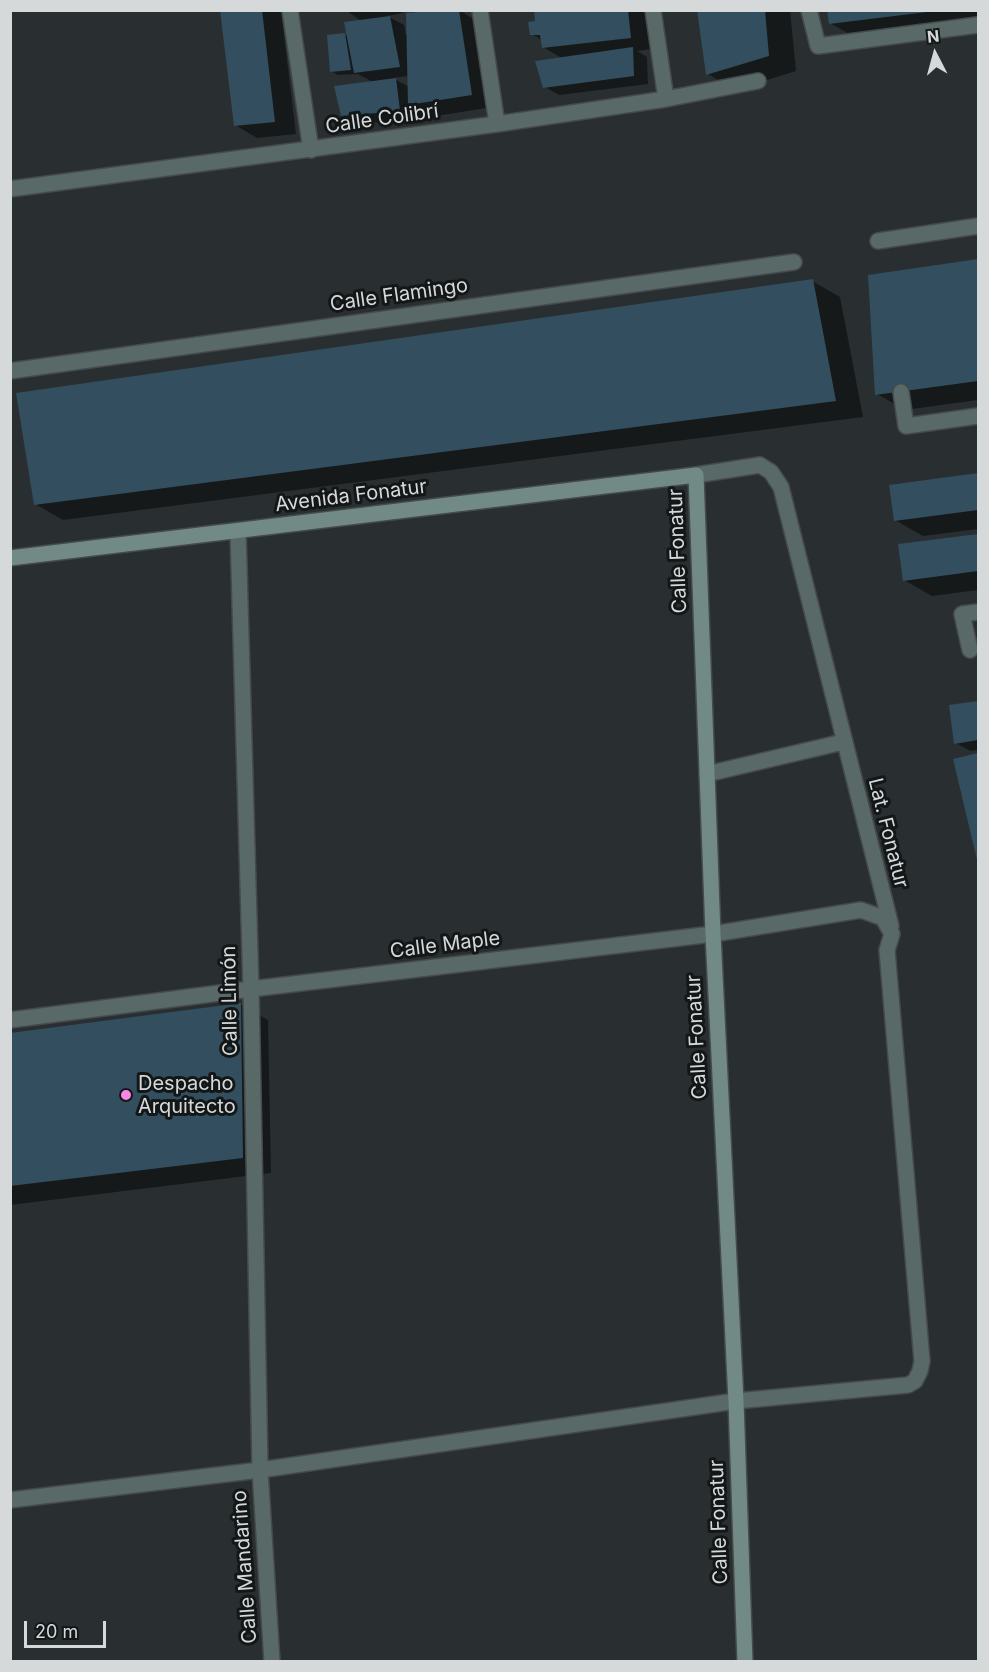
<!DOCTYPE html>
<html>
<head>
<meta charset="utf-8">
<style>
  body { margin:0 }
  #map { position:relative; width:989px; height:1672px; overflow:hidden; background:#292f31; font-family:Inter,sans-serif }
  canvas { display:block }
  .frame { position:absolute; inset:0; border:12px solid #d5d9d9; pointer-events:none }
  .north { position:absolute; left:905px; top:24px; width:60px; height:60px; -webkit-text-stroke:4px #141717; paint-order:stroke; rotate:354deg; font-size:16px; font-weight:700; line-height:24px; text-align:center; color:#d5d9d9 }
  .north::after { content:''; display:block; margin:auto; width:21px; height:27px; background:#d5d9d9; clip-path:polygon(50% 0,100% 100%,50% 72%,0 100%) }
  .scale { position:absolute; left:24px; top:1621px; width:82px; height:27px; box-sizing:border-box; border:3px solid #d5d9d9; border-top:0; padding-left:8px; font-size:18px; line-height:21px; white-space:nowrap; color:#d5d9d9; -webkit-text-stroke:4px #141717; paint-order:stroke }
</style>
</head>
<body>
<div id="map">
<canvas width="989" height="1672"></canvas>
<div class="frame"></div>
<div class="north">N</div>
<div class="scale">20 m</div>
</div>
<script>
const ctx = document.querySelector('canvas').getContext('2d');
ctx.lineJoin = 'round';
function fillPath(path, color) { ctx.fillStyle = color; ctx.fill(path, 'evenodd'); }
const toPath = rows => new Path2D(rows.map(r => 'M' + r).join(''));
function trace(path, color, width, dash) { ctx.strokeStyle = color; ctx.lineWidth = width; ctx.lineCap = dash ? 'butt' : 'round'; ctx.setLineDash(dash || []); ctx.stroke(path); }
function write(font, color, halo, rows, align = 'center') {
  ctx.font = font + ' Inter,sans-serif'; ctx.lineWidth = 6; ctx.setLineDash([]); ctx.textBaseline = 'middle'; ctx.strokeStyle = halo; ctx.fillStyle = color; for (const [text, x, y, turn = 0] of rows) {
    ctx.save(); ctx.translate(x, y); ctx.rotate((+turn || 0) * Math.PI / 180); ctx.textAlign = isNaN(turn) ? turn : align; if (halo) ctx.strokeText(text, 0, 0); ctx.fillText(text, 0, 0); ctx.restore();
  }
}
fillPath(toPath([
  [221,10,281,10,296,134,257,138,235,125],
  [346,10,402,10,403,13,387,16,404,25,406,35,408,35,413,14,406,10,459,10,480,23,493,107,430,117,412,106,413,119,357,124,342,115,373,82,358,74,338,75,331,71,345,35,349,37,361,21],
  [408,76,409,87,393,78],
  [536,10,647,10,652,49,637,51,647,57,648,84,559,95,545,87,563,59,543,47,543,41,532,34,537,22],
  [699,10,790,10,796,71,735,90,708,74],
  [828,10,978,10,978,24,858,39,830,23],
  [978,261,978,400,905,410,877,394,870,276],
  [812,281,840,297,863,417,63,520,35,504],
  [978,475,978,529,923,536,895,520,890,486],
  [978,535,978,590,932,596,904,580,900,545],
  [978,702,978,750,970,751,956,743,950,707],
  [978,755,978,861,954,761],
  [240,1004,268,1020,271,1173,10,1205,10,1035]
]), '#0007');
fillPath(toPath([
  [220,10,262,10,275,122,234,126],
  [439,10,459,10,472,95,408,105,406,13],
  [534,10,628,10,631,38,542,48,540,35,530,35,528,22,535,21],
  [697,10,765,10,769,56,706,75],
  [827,10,927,10,927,12,829,24],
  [390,16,400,67,354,73,344,22],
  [345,33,351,70,330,72,327,35],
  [633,47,634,76,543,88,535,61],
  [396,78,400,111,341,116,334,86],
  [978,259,978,381,875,395,868,275],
  [813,279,836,401,34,505,16,393],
  [978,473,978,510,894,521,889,485],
  [978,534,978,571,903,581,898,544],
  [978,701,978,740,954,744,949,705],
  [978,753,978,864,953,759],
  [241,1003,243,1158,10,1186,10,1033]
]), '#334e5e');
const minor = toPath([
  [290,10,311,150],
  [480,10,497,124],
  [653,10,666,99],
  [809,10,818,46,978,25],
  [10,189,497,124,666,99,758,81],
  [878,241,978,226],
  [10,371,794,262],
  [901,392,906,426,978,416],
  [696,475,760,465,771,472,781,487,891,926],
  [238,531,251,989,260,1470,272,1662],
  [970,650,962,614,978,612],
  [707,774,843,742],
  [10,1020,251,989,713,934,861,910,883,918,892,934,887,950,922,1361,920,1371,915,1381,908,1385,736,1401,260,1470,10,1500]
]);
const secondary = toPath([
  [10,558,696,475,713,934,736,1401,745,1662]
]);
trace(minor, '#454a4c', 18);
trace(secondary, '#454a4c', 18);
trace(minor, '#596967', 15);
trace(secondary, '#718a86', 15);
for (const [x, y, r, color] of [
  [126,1095,6,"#fa87e7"]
]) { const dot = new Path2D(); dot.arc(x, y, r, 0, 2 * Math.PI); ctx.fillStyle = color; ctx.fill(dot); trace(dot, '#141717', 2); }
write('20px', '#d5d9d9', '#141717', [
  ["Calle Colibrí",382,119,-8],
  ["Calle Flamingo",399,295,-8],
  ["Avenida Fonatur",351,496,-7],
  ["Calle Fonatur",678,551,-92],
  ["Lat. Fonatur",888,833,76],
  ["Calle Maple",445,945,-7],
  ["Calle Limón",230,1001,-91],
  ["Calle Fonatur",697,1037,-93],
  ["Calle Fonatur",719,1522,-92],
  ["Calle Mandarino",245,1567,-94]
]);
write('20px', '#d5d9d9', '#141717', [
  ["Despacho",138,1084],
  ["Arquitecto",138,1107]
], 'left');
</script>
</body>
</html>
